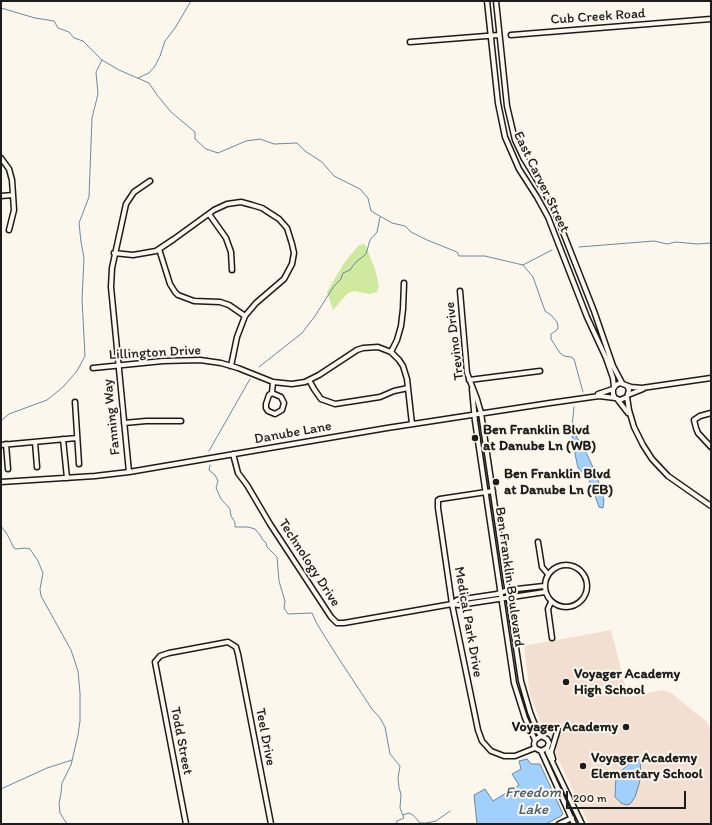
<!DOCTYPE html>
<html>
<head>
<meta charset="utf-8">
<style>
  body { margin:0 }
  #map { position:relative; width:712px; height:825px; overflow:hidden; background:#fbf7ec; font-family:Itim,sans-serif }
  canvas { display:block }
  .frame { position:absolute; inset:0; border:2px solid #1c1c1c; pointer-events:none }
  .scale { position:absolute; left:566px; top:791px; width:120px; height:18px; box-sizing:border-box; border:2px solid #1c1c1c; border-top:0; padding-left:5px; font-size:12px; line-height:14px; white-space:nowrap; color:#1c1c1c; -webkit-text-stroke:3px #fbf7ec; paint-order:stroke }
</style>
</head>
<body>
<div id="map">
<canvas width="712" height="825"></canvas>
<div class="frame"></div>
<div class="scale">200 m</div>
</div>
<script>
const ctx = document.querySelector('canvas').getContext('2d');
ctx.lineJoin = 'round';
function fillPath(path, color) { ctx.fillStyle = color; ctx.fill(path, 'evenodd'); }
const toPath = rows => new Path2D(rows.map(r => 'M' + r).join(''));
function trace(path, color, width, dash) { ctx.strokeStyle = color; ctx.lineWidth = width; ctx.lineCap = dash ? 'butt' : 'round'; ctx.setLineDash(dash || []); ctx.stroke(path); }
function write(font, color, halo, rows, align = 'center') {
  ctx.font = font + ' Itim,sans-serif'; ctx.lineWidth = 4; ctx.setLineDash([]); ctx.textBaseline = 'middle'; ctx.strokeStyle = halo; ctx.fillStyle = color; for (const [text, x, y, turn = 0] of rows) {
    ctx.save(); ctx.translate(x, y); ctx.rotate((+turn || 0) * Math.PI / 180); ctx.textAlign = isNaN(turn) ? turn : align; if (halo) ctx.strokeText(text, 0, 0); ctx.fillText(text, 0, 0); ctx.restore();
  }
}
fillPath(toPath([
  [611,630,628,697,663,690,671,693,707,722,711,731,711,824,589,824,587,820,556,755,556,746,541,723,530,695,524,646]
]), '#f2dfd1');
fillPath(toPath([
  [365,244,375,269,379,286,377,292,370,294,354,291,348,293,333,310,327,292,344,263,359,245]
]), '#cfe99f');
const water = toPath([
  [573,431,585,450,597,476,604,500,603,508,599,507,588,477,578,468,575,454,575,442,572,437,573,431],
  [635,758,640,760,641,774,639,784,635,797,630,804,626,805,621,803,615,797,616,776,635,758],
  [527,759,531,764,540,764,563,814,561,816,546,824,477,824,474,795,485,789,493,801,519,785,512,774,521,769,519,761,527,759]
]);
fillPath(water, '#a2d0fd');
trace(water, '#6c88a3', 1);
trace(toPath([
  [1,8,35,18,54,21,58,28,69,32,74,38,83,41,102,60,119,70,149,83,157,95,171,112,195,132,195,139,206,149,218,153,246,141,260,139,274,144,297,143,305,151,322,162,334,176,360,189,368,198,371,211,392,223,405,226,411,232,427,240,457,252,459,256,485,256,523,265,552,250],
  [138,78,149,73,155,66,160,56,165,41,175,28,191,1],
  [579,247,654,241,667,244,676,242,697,244,711,243],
  [523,265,533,277,545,311,551,315,557,322,558,327,557,330,551,334,551,339,560,353,564,356,571,357,574,359,583,392],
  [259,367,302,333,315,316,334,286,341,279,343,273,350,270,355,263,366,254,370,240,377,232,380,217],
  [1,421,9,414,47,400,63,387,77,371,85,356,82,299,84,258,81,242,79,223,89,197,92,118,98,94,96,72,102,60],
  [573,431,572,427,574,407],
  [209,451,250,379],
  [210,465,209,470,215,475,218,481,216,488,221,499,230,509,231,516,235,522,235,527,248,527,255,529,260,535,263,540,266,543,267,547,277,557,279,581,285,601,284,608,288,614,312,613,317,624,339,659,372,709,380,718,385,727,390,754,400,766,398,778,399,788,401,794,400,808,404,818,397,821,396,824],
  [1,526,7,534,14,548,16,549,25,548,30,549,38,561,43,573,40,589,41,596,71,650,78,671,80,693,80,721,78,735,71,765,62,783,61,793,59,804,60,813,67,824],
  [1,789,47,768,72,760],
  [403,815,409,813,413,815,420,823,426,823,436,821,450,811]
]), '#6c88a3', 1);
const minor = toPath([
  [487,1,498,103,505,137,519,169,537,197,548,217,587,317,606,358,613,378,614,387],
  [496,1,507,106,515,140,524,159,545,193,555,212,594,311,613,366,622,383],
  [511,35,711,19],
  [410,42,499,35],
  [1,158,9,169,12,180,14,210,9,230],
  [1,196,13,195],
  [209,214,226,238,231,252,232,270],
  [159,249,170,284,175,292,178,295,194,301,220,302,229,305,245,316],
  [114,253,133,255,156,251,174,239,214,210,227,204,241,202,252,205,262,208,279,219,287,228,292,244,294,253,292,264,284,279,256,303,245,316,237,337,231,366],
  [460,291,467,373,477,399,481,413,521,681,530,712,537,730,541,736],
  [391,352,397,340,401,326,403,309,404,283],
  [93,368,163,361,200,360,221,363,238,368,273,382,292,384,305,382,319,375,357,350,363,348,378,347,391,352,399,360,403,366,407,379,412,424],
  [309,380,314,389,321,399,335,404,380,397,394,391,408,388],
  [469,380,540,371],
  [627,386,629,390,627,397,620,400,615,398,613,394,613,389,616,385,620,383,631,387,642,388,711,378],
  [472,389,475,421,514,683,525,718,535,740,534,744,535,748,541,751,547,748],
  [272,393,281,397,284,403,282,410,275,414,268,411,266,408,266,404,269,395,272,393,273,382],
  [598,394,613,389],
  [628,395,643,389],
  [627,397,629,410,634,427,643,445,652,459,668,476,711,506],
  [618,400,628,413],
  [75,402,79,464],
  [711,413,700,416,694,420,696,428,698,433,711,447],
  [124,423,146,421,181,421],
  [63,439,67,478],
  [35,442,37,467],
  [6,444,8,469],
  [1,445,77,438],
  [233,454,238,473,247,485,270,524,331,617,337,623,344,623,452,604,459,605,545,592],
  [129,472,111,287,112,268,126,204,134,192,150,181],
  [1,482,95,476,129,472,387,428,550,403,599,396,615,398],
  [493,491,440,499,438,500,438,508,452,604,478,730,482,741,491,751,504,756,515,756,535,748],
  [538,542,542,567,548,574],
  '545 586a21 21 0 1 1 42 0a21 21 0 1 1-42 0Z',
  [551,602,548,609,552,638],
  [452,604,457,600,497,594,508,590,544,586],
  [535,740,541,736,547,739,549,743,547,748,548,753,582,824],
  [541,751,574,824],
  [553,759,551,752,558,729],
  [186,824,155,662,160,656,169,653,228,642,236,647,238,654,271,824],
  [559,824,572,818]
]);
trace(minor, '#1c1c1c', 7);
trace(minor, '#fbf7ec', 4);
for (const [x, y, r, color] of [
  [475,438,4,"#1c1c1c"],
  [496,482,4,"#1c1c1c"],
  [566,682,4,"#1c1c1c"],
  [626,727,4,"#1c1c1c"],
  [583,766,4,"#1c1c1c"]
]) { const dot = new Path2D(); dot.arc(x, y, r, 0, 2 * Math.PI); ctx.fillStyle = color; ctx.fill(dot); trace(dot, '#fbf7ec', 1.5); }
write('14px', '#1c1c1c', '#fbf7ec', [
  ["Cub Creek Road",598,17,-4],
  ["East Carver Street",541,182,64],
  ["Trevino Drive",455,341,-97],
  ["Lillington Drive",155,353,-3],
  ["Fanning Way",112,417,-96],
  ["Danube Lane",293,433,-10],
  ["Technology Drive",309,563,57],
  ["Ben Franklin Boulevard",509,577,82],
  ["Medical Park Drive",468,622,80],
  ["Teel Drive",265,737,79],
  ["Todd Street",181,741,79]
]);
write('bold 14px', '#1c1c1c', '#fbf7ec', [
  ["Ben Franklin Blvd",483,430],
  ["at Danube Ln (WB)",483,446],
  ["Ben Franklin Blvd",504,474],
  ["at Danube Ln (EB)",504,490],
  ["Voyager Academy",574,674],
  ["High School",574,690],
  ["Voyager Academy",618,727,"right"],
  ["Voyager Academy",591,758],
  ["Elementary School",591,774]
], 'left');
write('italic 15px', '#4b5b6b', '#fbf7ec', [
  ["Freedom",533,793],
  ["Lake",533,810]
]);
</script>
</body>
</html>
